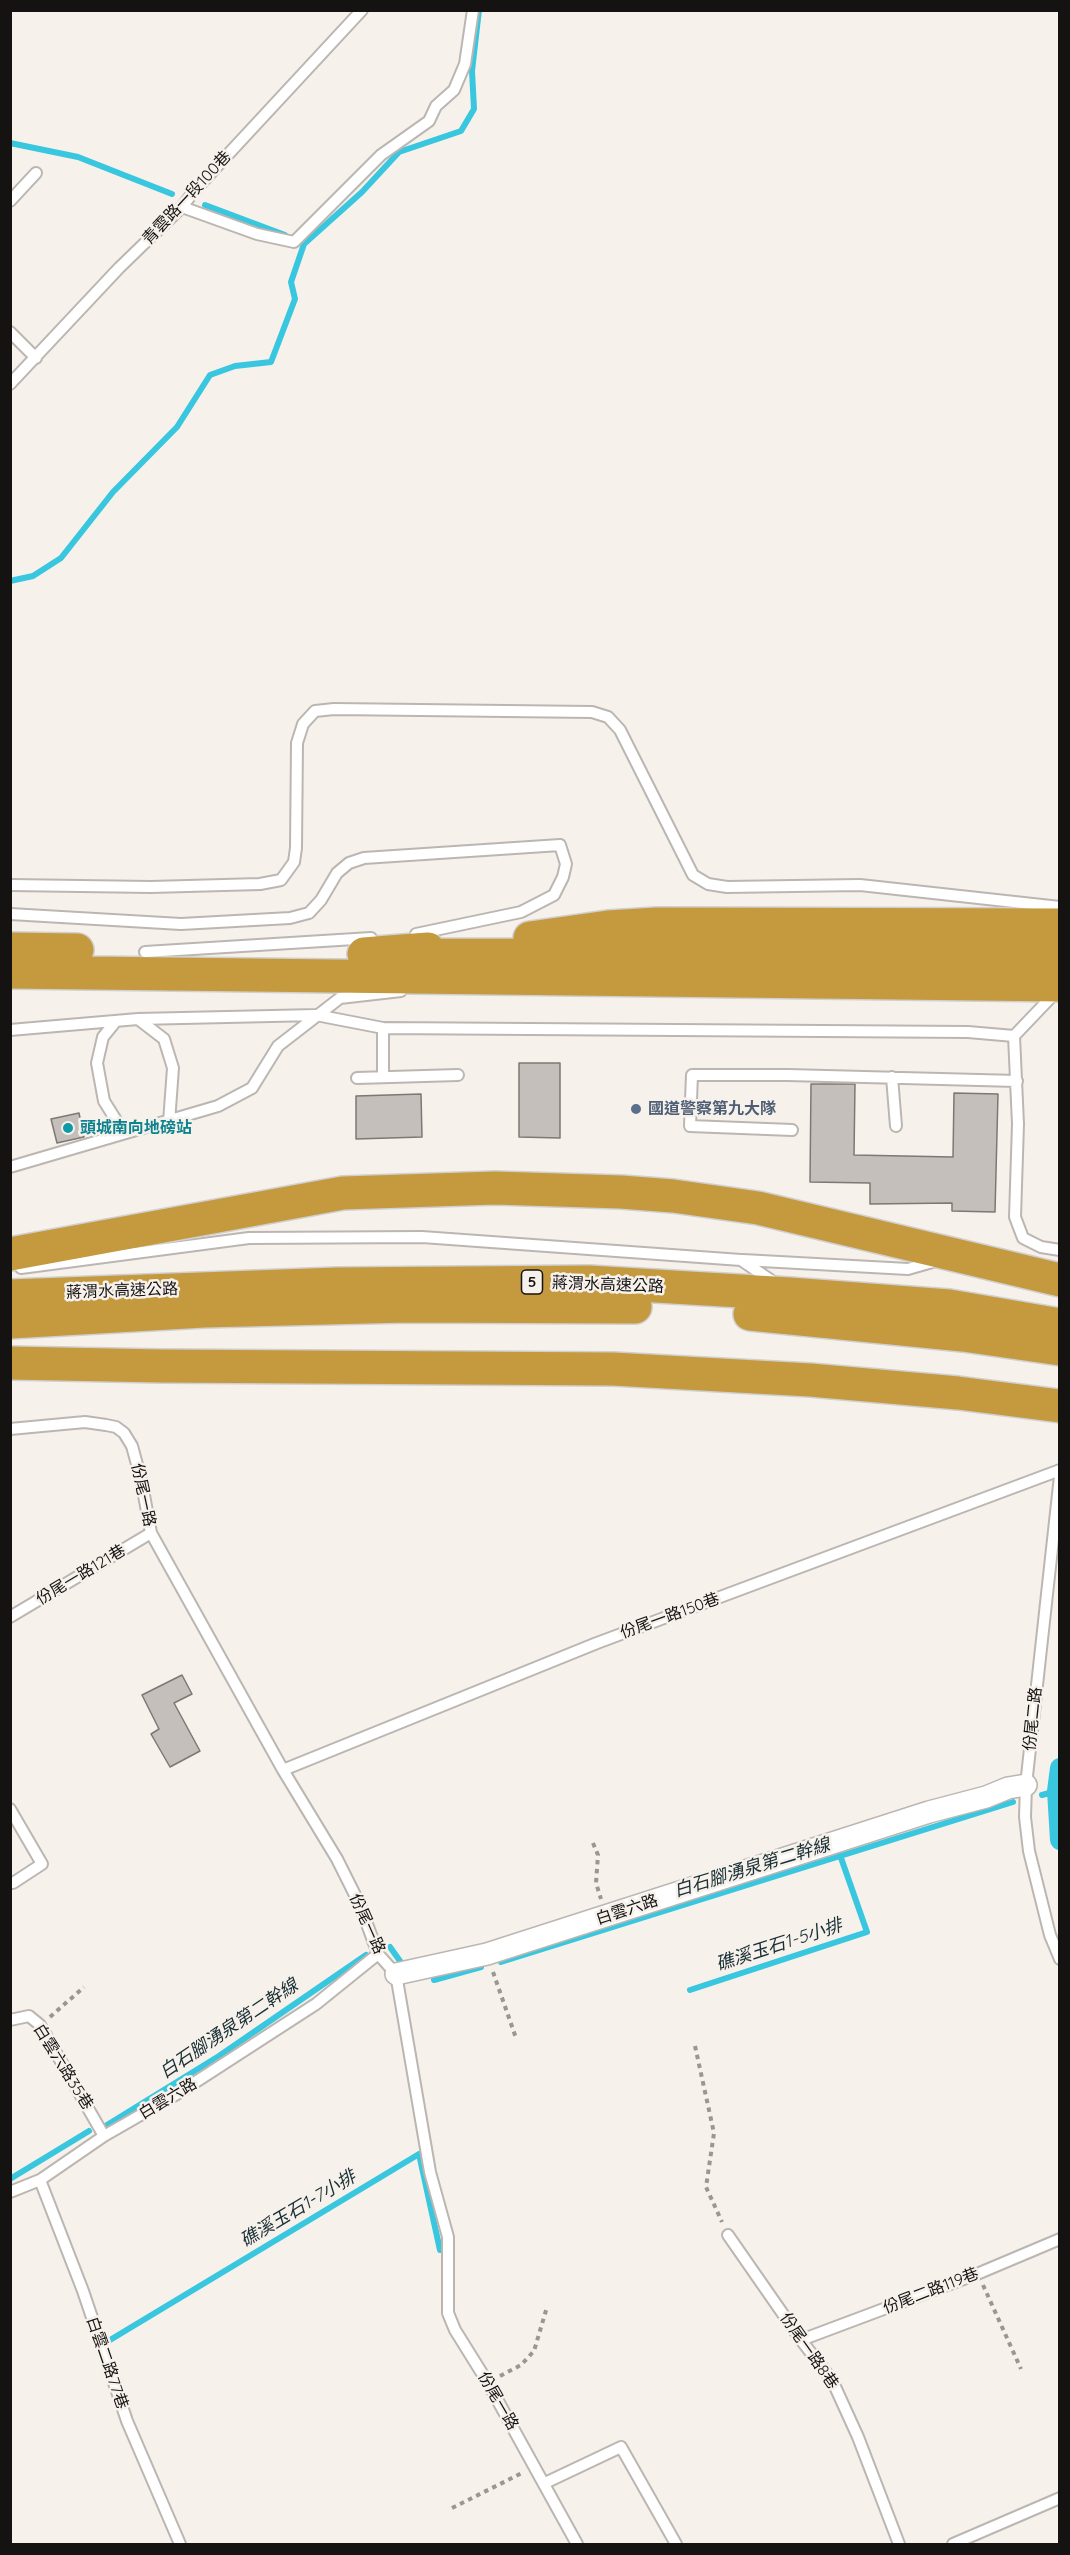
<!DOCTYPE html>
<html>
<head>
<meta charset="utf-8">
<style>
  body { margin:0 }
  #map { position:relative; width:1070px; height:2555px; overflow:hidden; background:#f7f1ec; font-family:Quicksand,sans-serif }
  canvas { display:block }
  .frame { position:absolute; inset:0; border:12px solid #151312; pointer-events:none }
</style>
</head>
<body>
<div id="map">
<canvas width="1070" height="2555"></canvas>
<div class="frame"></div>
</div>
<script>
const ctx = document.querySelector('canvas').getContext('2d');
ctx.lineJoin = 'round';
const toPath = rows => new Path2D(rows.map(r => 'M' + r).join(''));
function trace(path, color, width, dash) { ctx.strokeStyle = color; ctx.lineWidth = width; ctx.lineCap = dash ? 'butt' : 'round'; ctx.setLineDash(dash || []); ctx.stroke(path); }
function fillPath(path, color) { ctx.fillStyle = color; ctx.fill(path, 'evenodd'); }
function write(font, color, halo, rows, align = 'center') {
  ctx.font = font + ' Quicksand,"Noto Sans TC",sans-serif'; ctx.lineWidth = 5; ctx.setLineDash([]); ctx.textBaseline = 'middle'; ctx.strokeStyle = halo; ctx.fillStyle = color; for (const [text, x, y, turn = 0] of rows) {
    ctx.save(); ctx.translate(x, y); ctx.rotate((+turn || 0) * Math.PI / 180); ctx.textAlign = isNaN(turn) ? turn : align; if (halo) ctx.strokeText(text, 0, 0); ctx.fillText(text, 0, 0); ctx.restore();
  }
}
trace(toPath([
  [10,143,78,157,172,194],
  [205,205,285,235],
  [10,581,33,576,61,558,113,492,177,427,210,375,235,366,271,362,295,299,291,282,304,244,362,192,399,152,461,131,474,109,472,71,479,10],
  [1042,1795,1057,1791],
  [390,1947,405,1968],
  [501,1962,1013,1802],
  [434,1980,481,1967],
  [690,1990,867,1932,840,1855],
  [107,2125,219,2056,366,1955],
  [10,2179,89,2131],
  [110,2340,419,2154,440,2250]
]), '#39c6df', 6);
trace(toPath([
  [1060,1768,1057,1791,1060,1840]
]), '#39c6df', 20);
const building = toPath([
  [519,1063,560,1063,560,1138,519,1137,519,1063],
  [811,1084,855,1084,854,1155,953,1157,954,1093,998,1094,995,1212,952,1211,952,1203,870,1204,870,1183,810,1182,811,1084],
  [421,1094,422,1137,356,1139,356,1096,421,1094],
  [79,1113,84,1137,57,1143,51,1119,79,1113],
  [182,1675,192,1694,174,1703,200,1751,170,1767,151,1734,159,1729,142,1695,182,1675]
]);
fillPath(building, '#c4bfba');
trace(building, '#7d7874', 1.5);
const lane = toPath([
  [10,201,36,173],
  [182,207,257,234,294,242,381,155,429,121,436,106,454,90,465,64,473,10],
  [10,332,36,358],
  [10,384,119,268,182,207,195,190,362,10],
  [10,885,151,887,260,884,281,880,294,862,296,848,297,743,303,724,315,711,334,709,592,712,608,717,620,730,693,875,708,884,727,887,860,885,1060,907],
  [10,914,181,924,290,918,309,913,321,900,337,873,349,863,364,858,560,845,566,864,563,877,554,895,521,912,416,934],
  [145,952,371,938],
  [138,1019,164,1039,173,1068,169,1122],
  [116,1021,103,1037,97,1063,104,1101,124,1133],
  [10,1030,138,1019,316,1015,383,1028,968,1032,1014,1036,1057,991],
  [1014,1036,1018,1124,1015,1217,1023,1238,1041,1247,1060,1250],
  [383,1077,383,1028],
  [892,1077,896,1126],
  [357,1078,458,1075],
  [792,1130,690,1126,692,1075,788,1075,1017,1081],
  [10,1167,218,1106,252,1088,278,1046,340,998,401,991],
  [743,1260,908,1269,936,1261],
  [21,1268,249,1238,422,1237,741,1260,775,1283],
  [10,1429,85,1422,106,1425,116,1427,124,1433,132,1446,141,1479,151,1533,283,1770,337,1859,360,1905,378,1954,396,1974,430,2172,448,2237,448,2313,455,2330,488,2383,577,2544],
  [1060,1476,1026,1785,1025,1817,1029,1851,1050,1935,1060,1959],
  [10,1617,151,1533],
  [283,1770,597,1643,1060,1470],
  [10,1809,42,1864,13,1883],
  [10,2020,29,2016,40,2025,104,2136],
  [40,2180,83,2291,127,2421,180,2544],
  [10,2192,40,2180,104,2136,177,2094,316,2004,378,1954],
  [728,2235,801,2340,832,2380,858,2437,899,2544],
  [801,2340,977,2274,1060,2239],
  [545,2483,621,2447,676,2544],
  [953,2544,1060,2498]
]);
const street = toPath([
  [396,1974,487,1954,929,1812,986,1797,1008,1788,1026,1785]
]);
const highway = toPath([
  [530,938,608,927,657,924,1060,925],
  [10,949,77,950],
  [364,954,428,949],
  [407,955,1060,956],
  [10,972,1060,985],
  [10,1254,343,1193,495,1188,621,1192,673,1196,758,1208,1060,1280],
  [10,1296,337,1284,589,1282,790,1294,949,1306,1060,1325],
  [750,1314,963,1335,1060,1349],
  [10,1322,204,1311,407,1306,635,1307],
  [10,1363,161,1366,613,1369,810,1380,958,1393,1060,1406]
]);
trace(lane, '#bcb6b2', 14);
trace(street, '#bcb6b2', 24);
trace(highway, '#d0d0d0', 36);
trace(toPath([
  [593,1843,598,1855,596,1883,601,1899],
  [493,1972,516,2038],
  [50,2017,84,1987],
  [695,2046,714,2133,706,2187,722,2222],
  [983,2285,1021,2369],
  [500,2376,521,2365,534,2351,547,2307],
  [452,2508,524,2472]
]), '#9a9692', 4, [4.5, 4.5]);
trace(lane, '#fff', 10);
trace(street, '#fff', 21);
trace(highway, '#c5993d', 33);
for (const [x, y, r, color] of [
  [636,1109,6,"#5c6f8a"],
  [68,1128,6,"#0f9aa8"]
]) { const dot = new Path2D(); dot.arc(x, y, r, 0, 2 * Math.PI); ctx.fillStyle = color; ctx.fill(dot); trace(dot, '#f7f1ec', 2); }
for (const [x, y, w] of [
  [532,1282,21]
]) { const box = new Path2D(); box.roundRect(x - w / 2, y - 12, w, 24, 4.5); ctx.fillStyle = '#f7f1ec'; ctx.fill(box); trace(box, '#151312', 1.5); }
write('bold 15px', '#151312', null, [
  ["5",532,1282]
]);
write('16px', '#151312', '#f7f1ec', [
  ["青雲路一段100巷",187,198,-47],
  ["蔣渭水高速公路",608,1285,2],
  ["蔣渭水高速公路",122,1291,-2],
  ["份尾一路",143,1495,78],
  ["份尾一路121巷",81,1575,-31],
  ["份尾一路150巷",670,1616,-20],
  ["份尾二路",1033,1719,-84],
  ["白雲六路",627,1910,-18],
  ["份尾一路",367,1924,66],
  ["白雲六路35巷",63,2067,58],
  ["白雲六路",168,2099,-31],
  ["份尾二路119巷",931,2291,-21],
  ["份尾一路8巷",809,2351,55],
  ["白雲二路77巷",107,2363,71],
  ["份尾一路",498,2401,60]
]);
write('bold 16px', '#4e5e75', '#f7f1ec', [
  ["國道警察第九大隊",648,1109]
], 'left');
write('bold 16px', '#0d838f', '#f7f1ec', [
  ["頭城南向地磅站",80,1128]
], 'left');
write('italic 18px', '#182f34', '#f7f1ec', [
  ["白石腳湧泉第二幹線",752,1868,-17],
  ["礁溪玉石1-5小排",779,1945,-18],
  ["白石腳湧泉第二幹線",229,2029,-34],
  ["礁溪玉石1-7小排",298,2209,-31]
]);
</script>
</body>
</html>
